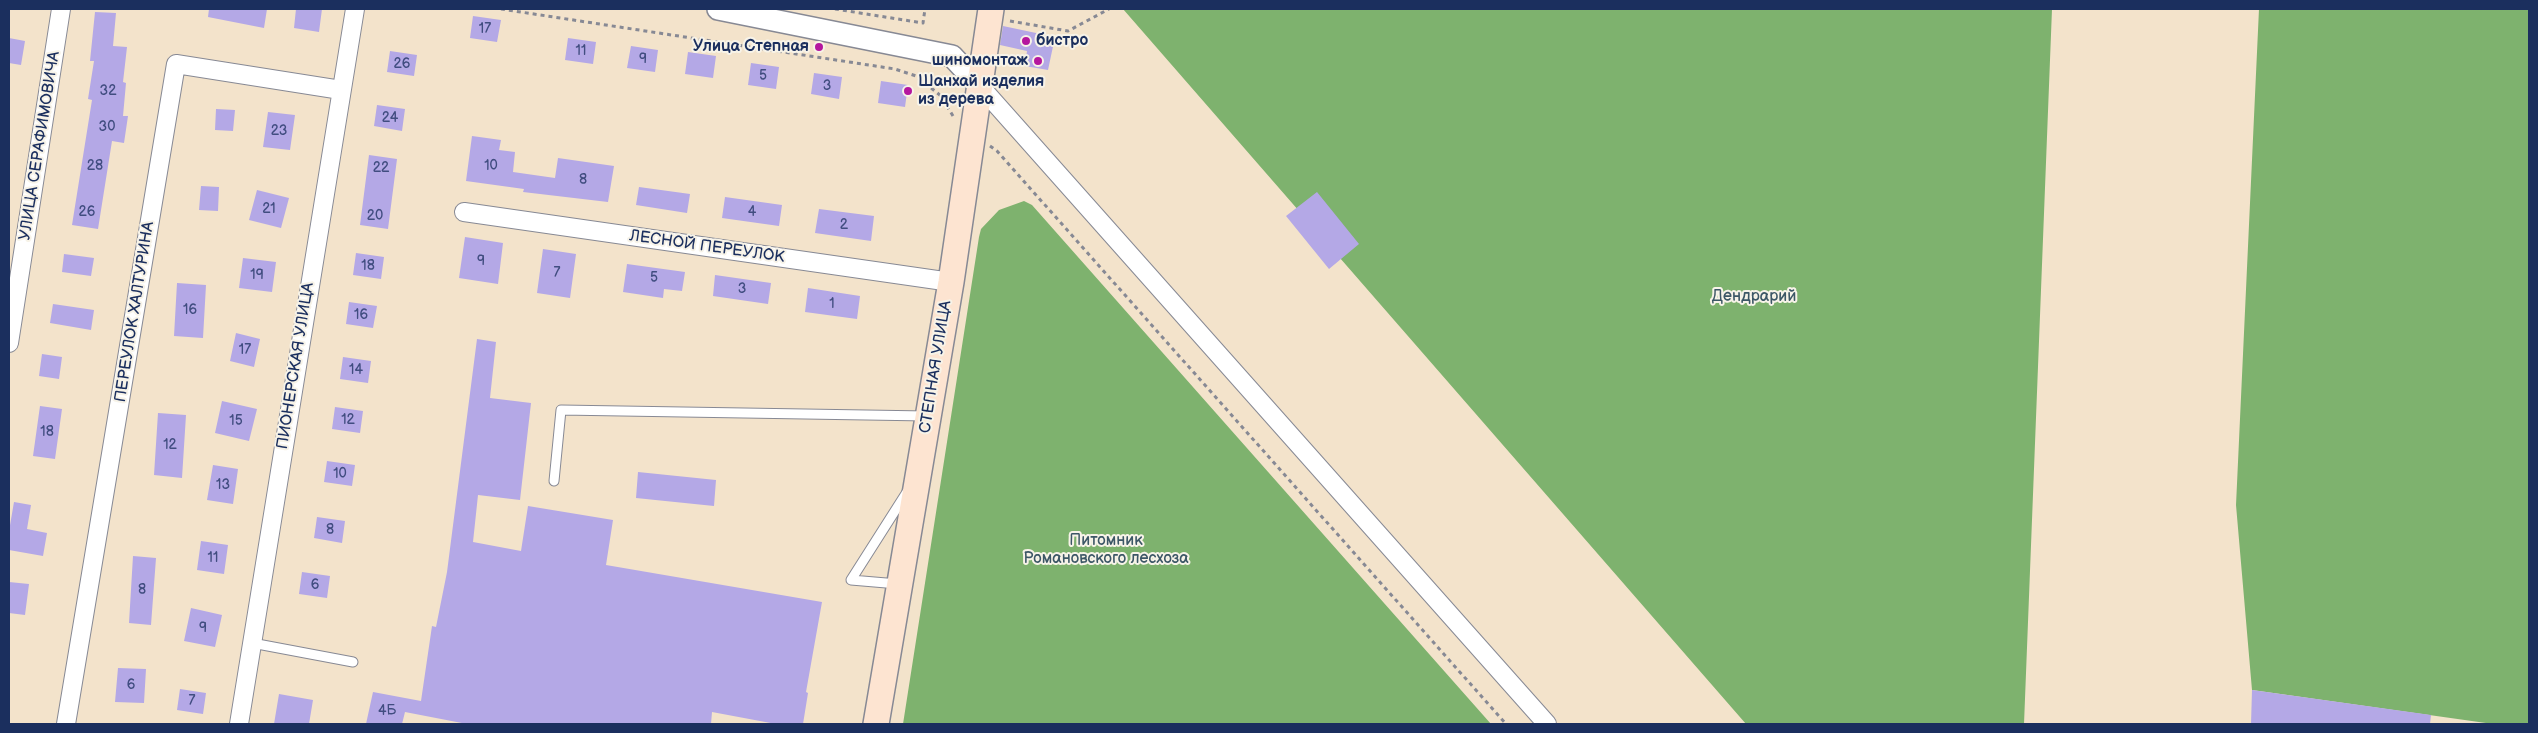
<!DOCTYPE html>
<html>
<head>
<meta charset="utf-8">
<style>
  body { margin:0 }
  #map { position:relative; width:2538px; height:733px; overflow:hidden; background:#f3e3cb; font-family:"Balsamiq Sans",sans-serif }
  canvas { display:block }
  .frame { position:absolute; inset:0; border:10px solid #1b2f5e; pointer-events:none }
</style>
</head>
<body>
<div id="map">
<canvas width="2538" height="733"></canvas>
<div class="frame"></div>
</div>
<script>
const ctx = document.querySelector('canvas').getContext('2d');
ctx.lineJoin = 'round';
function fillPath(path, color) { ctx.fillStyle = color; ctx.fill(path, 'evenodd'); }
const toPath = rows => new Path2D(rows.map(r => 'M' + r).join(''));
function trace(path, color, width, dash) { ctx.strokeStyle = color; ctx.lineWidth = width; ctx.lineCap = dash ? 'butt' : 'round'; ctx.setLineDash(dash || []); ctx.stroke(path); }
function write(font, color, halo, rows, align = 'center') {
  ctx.font = font + ' "Balsamiq Sans",sans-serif'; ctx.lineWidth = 4; ctx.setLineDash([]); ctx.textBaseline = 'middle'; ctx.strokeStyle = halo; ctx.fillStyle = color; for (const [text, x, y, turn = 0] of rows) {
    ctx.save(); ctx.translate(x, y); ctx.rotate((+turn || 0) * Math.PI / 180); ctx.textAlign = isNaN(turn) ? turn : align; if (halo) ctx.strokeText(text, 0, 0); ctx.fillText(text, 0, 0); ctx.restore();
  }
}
fillPath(toPath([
  [1123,9,2052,9,2024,724,1746,724],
  [2259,9,2529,9,2529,724,2493,724,2252,690,2236,505],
  [1024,201,1032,205,1491,724,903,724,979,237,981,229,999,210]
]), '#7eb26e');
fillPath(toPath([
  [209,9,267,9,264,28,208,17],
  [296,9,322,9,319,32,294,28],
  [95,12,116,13,113,46,127,47,123,82,126,83,123,116,128,116,124,143,112,141,98,229,72,225,92,100,88,99,94,61,90,61],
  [473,16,501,20,497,42,470,38],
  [1003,26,1055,37,1048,70,1025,66,1027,51,1000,45],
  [9,38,25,41,21,65,9,63],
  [568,38,596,42,593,64,565,60],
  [631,46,658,50,655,72,627,68],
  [390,51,417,55,414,76,387,72],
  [688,52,716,56,713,78,685,74],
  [751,63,779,67,776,89,748,85],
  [814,73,842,77,839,99,811,94],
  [881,81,908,85,905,107,878,103],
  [377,105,405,109,402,131,374,126],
  [216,109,235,110,233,131,215,130],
  [268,112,295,115,290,150,263,147],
  [472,136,501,140,499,150,515,152,513,172,555,178,558,158,614,166,608,202,523,192,524,189,466,181],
  [369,155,397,159,388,229,360,225],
  [201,186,219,187,218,211,199,210],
  [639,187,690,194,687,213,636,205],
  [257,190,289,198,281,228,249,220],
  [1317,192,1359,244,1329,269,1286,216],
  [725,197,782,205,779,226,722,218],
  [819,209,874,216,871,241,815,233],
  [465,237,503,243,498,284,459,278],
  [543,249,576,254,570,298,537,293],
  [356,253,384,257,381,279,353,275],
  [64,254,94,258,91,276,62,272],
  [243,258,276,262,272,292,239,288],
  [627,264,685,272,682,291,664,289,663,298,623,292],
  [715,275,771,283,768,304,713,296],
  [177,283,206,285,203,338,174,336],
  [808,288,860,296,857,319,805,312],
  [349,302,377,306,373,328,346,324],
  [53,304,94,310,91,330,50,323],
  [236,333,260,339,254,367,230,361],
  [477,339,496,342,490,398,531,403,520,500,478,495,473,542,521,551,528,506,613,520,606,565,822,602,806,692,808,693,803,724,776,724,712,712,711,724,467,724,405,712,402,724,366,724,373,692,421,701,432,626,436,627,447,572],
  [42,354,62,357,59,379,39,376],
  [343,357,371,361,368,383,340,379],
  [222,401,257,409,249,441,215,433],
  [40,406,62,409,55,459,33,456],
  [335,407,363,411,360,433,332,429],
  [158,413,186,415,182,478,154,475],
  [327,461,355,465,352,486,324,482],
  [213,465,238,469,233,504,207,500],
  [638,472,716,480,714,506,636,498],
  [14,502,31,505,27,529,47,533,43,556,9,550,9,531],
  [317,517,345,521,342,543,314,538],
  [201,541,228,545,224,574,197,570],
  [133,556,156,558,151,625,129,623],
  [302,572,330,576,327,598,299,594],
  [9,582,29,584,25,615,9,613],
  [191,608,222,615,215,647,184,641],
  [118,668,146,669,144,703,115,702],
  [180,689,206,693,203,714,177,710],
  [2252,690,2431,715,2430,724,2251,724],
  [279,694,313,700,309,724,274,724]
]), '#b4a8e6');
const service = toPath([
  [554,481,561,410,927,416],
  [898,584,851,580,907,492],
  [252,643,353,662]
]);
const minor = toPath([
  [979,85,1547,724],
  [464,212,951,282],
  [9,343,61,9],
  [66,724,176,64,341,90],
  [239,724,355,9]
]);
const tertiary = toPath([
  [718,9,952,56,979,85]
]);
const secondary = toPath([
  [876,724,951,282,991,9]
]);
trace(service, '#878994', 11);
trace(minor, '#878994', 20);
trace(tertiary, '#878994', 24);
trace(secondary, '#878994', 28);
trace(toPath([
  [501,9,895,69,916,76,925,83,941,96,953,116],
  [835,9,923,23,925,9],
  [1010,21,1068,31,1109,9],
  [990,146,997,151,1506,724]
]), '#878994', 3, [4, 4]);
trace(service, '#fff', 9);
trace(minor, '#fff', 18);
trace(tertiary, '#fff', 21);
trace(secondary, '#fde4d1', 25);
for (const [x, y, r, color] of [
  [1026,41,5,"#b5179e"],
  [819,47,5,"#b5179e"],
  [1038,61,5,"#b5179e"],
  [908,91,5,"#b5179e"]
]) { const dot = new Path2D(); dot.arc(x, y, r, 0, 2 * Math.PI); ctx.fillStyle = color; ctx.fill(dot); trace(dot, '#f7f3e8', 2); }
write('14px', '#414d80', null, [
  ["17",485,29],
  ["11",581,51],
  ["9",643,59],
  ["26",402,64],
  ["5",763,76],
  ["3",827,86],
  ["32",108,91],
  ["24",390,118],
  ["30",107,127],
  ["23",279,131],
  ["28",95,166],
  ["10",491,166],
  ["22",381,168],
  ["8",583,180],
  ["21",269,209],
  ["26",87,212],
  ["4",752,212],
  ["20",375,216],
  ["2",844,225],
  ["9",481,261],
  ["18",368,266],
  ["7",557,273],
  ["19",257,275],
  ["5",654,278],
  ["3",742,289],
  ["1",832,304],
  ["16",190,310],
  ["16",361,315],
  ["17",245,350],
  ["14",356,370],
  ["12",348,420],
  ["15",236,421],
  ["18",47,432],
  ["12",170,445],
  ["10",340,474],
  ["13",223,485],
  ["8",330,530],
  ["11",213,558],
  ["6",315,585],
  ["8",142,590],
  ["9",203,628],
  ["6",131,685],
  ["7",192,701],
  ["4Б",387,711]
]);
write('bold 16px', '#1b2f5e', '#f7f3e8', [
  ["бистро",1036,41],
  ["Улица Степная",809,47,"right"],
  ["шиномонтаж",1028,61,"right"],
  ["Шанхай изделия",918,82],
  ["из дерева",918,100]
], 'left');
write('16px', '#1b2f5e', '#f7f3e8', [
  ["УЛИЦА СЕРАФИМОВИЧА",40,146,-81],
  ["ЛЕСНОЙ ПЕРЕУЛОК",707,247,8],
  ["ПЕРЕУЛОК ХАЛТУРИНА",135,312,-81],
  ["ПИОНЕРСКАЯ УЛИЦА",296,366,-81],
  ["СТЕПНАЯ УЛИЦА",936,367,-81]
]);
write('16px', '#3c5766', '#f7f3e8', [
  ["Дендрарий",1754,297],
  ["Питомник",1106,541],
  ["Романовского лесхоза",1106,559]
]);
</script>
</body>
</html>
